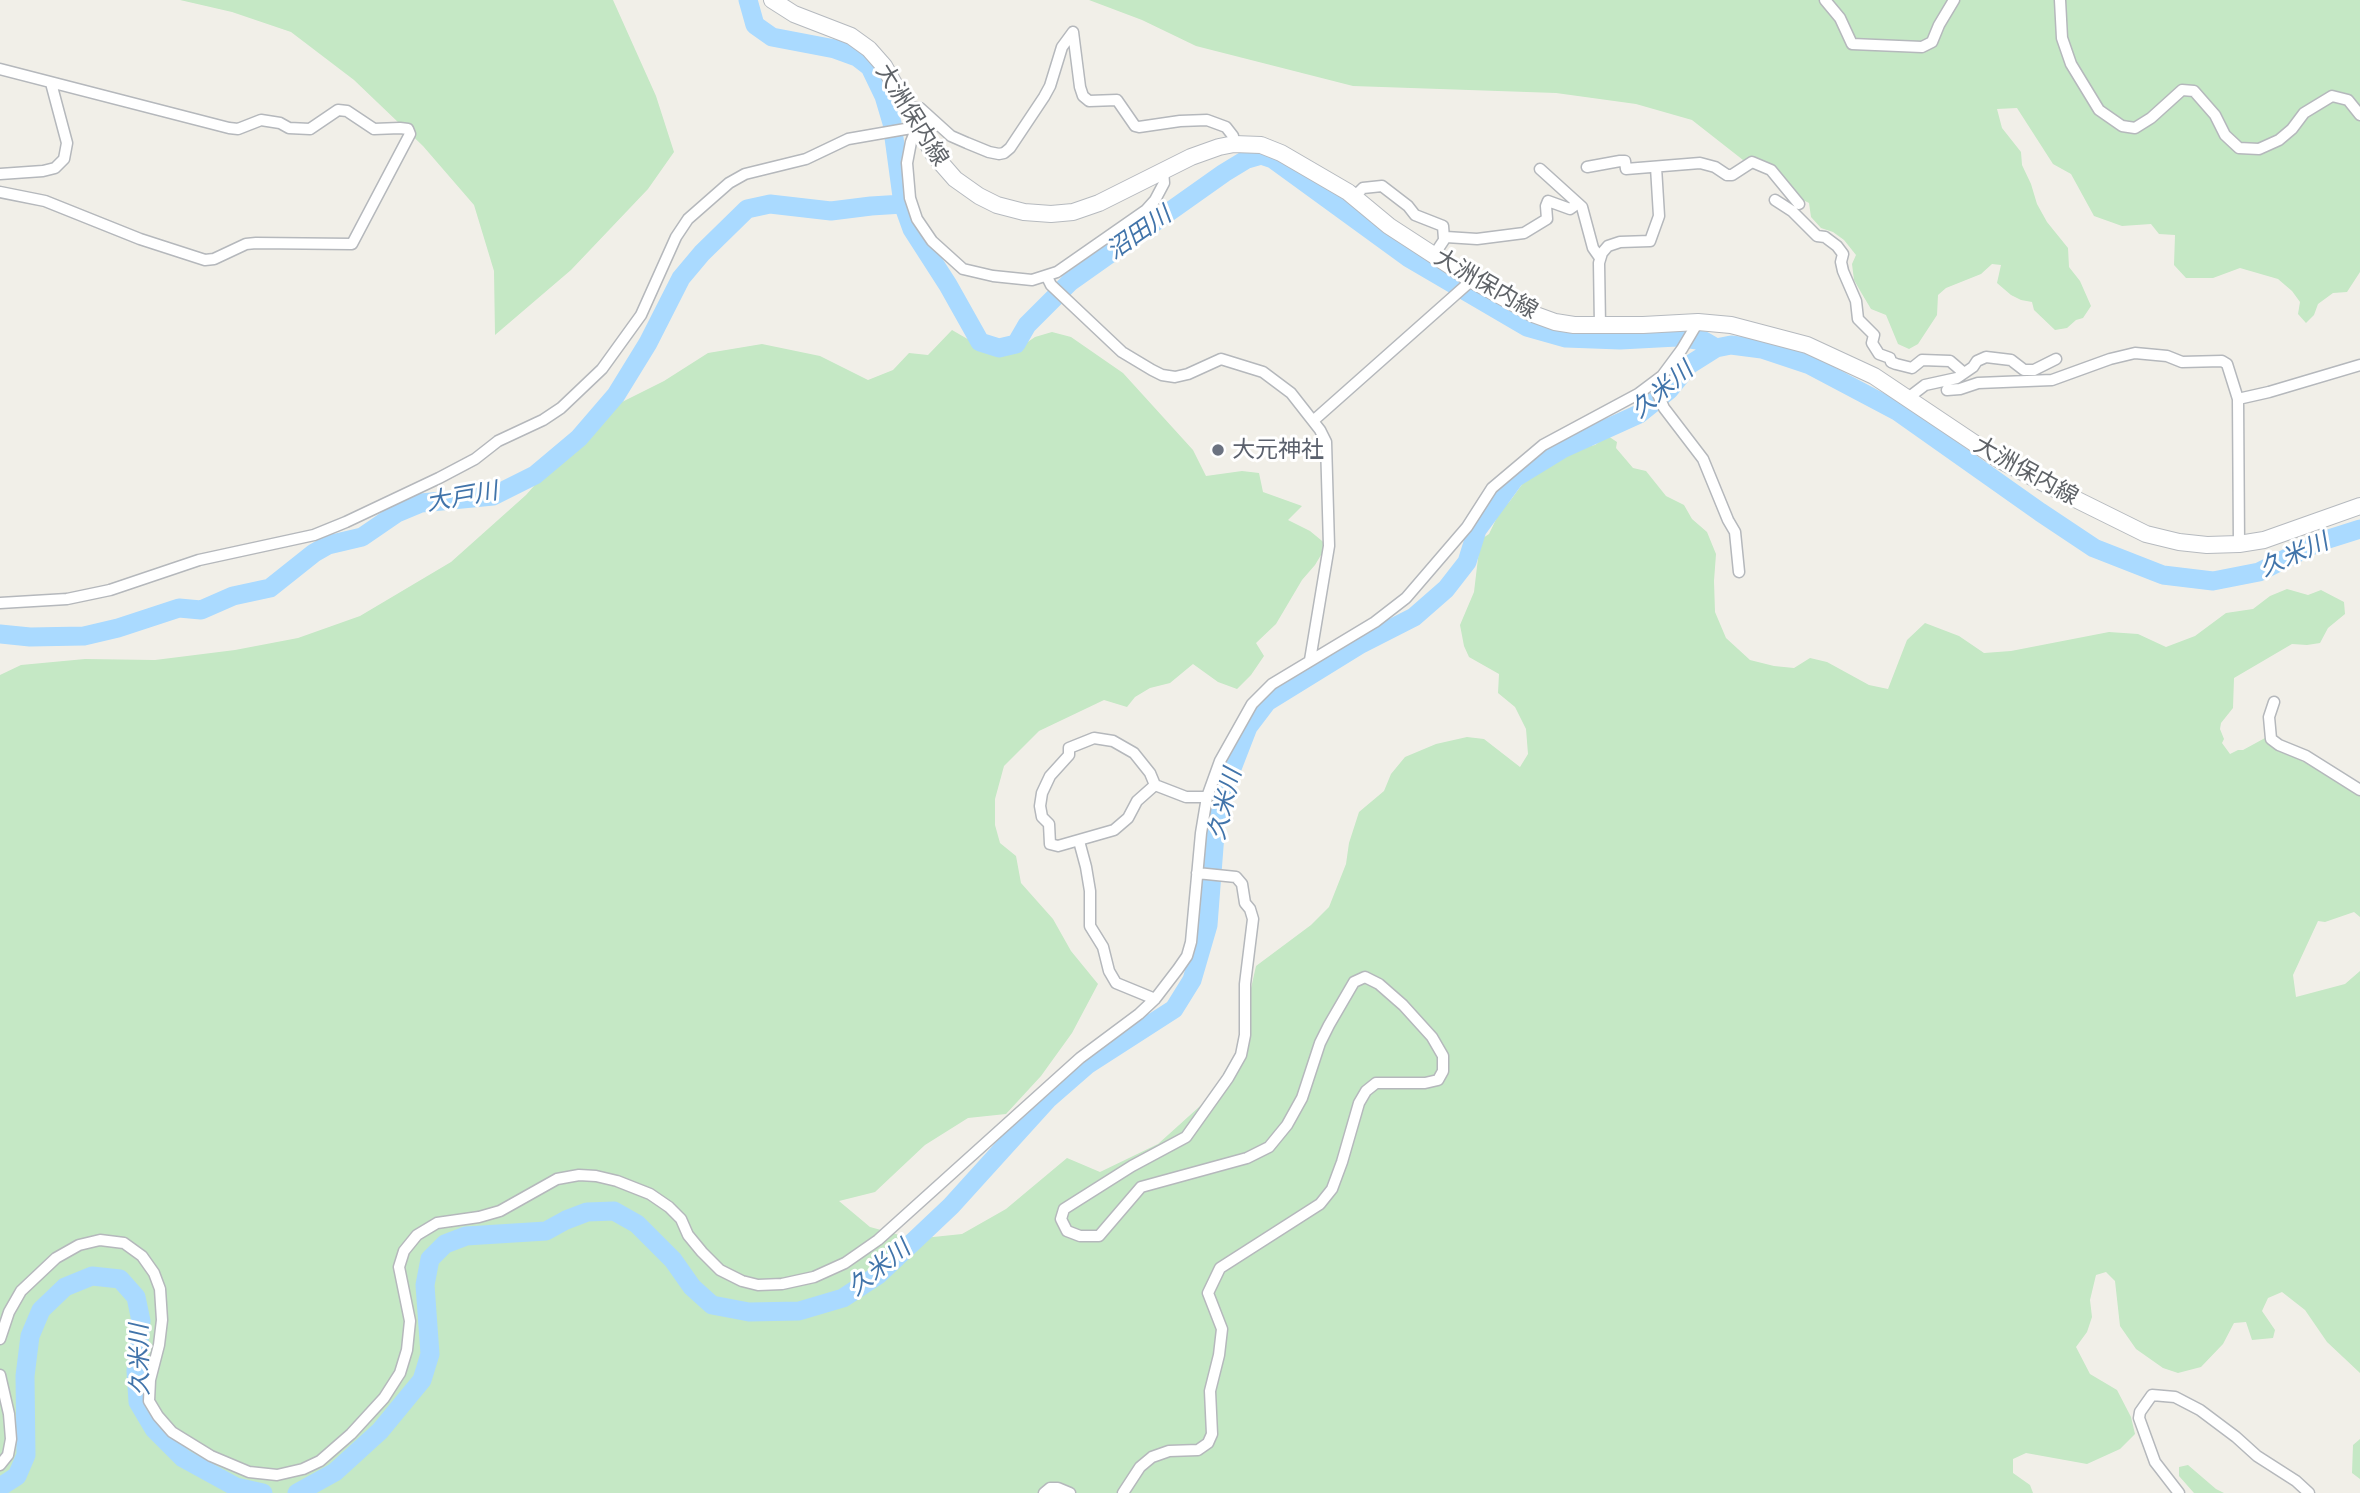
<!DOCTYPE html>
<html>
<head>
<meta charset="utf-8">
<style>
  body { margin:0 }
  canvas { display:block; background:#f1efe8 }
</style>
</head>
<body>
<canvas width="2360" height="1493"></canvas>
<script>
const ctx = document.querySelector('canvas').getContext('2d');
ctx.lineJoin = 'round';
function fillPath(path, color) { ctx.fillStyle = color; ctx.fill(path, 'evenodd'); }
const toPath = rows => new Path2D(rows.map(r => 'M' + r).join(''));
function trace(path, color, width, dash) { ctx.strokeStyle = color; ctx.lineWidth = width; ctx.lineCap = dash ? 'butt' : 'round'; ctx.setLineDash(dash || []); ctx.stroke(path); }
function write(font, color, halo, rows, align = 'center') {
  ctx.font = font + ' "Public Sans","Noto Sans JP",sans-serif'; ctx.lineWidth = 6; ctx.setLineDash([]); ctx.textBaseline = 'middle'; ctx.strokeStyle = halo; ctx.fillStyle = color; for (const [text, x, y, turn = 0] of rows) {
    ctx.save(); ctx.translate(x, y); ctx.rotate((+turn || 0) * Math.PI / 180); ctx.textAlign = isNaN(turn) ? turn : align; if (halo) ctx.strokeText(text, 0, 0); ctx.fillText(text, 0, 0); ctx.restore();
  }
}
fillPath(toPath([
  [180,0,613,0,656,96,674,152,648,189,571,270,495,335,494,271,474,205,423,146,354,80,291,32,232,12],
  [1089,0,2360,0,2360,272,2347,292,2333,293,2318,304,2314,315,2306,323,2298,314,2300,302,2292,291,2278,279,2240,268,2213,278,2186,278,2174,265,2175,235,2159,234,2151,224,2122,226,2094,216,2071,174,2053,164,2017,108,1997,109,2002,128,2021,152,2022,165,2031,184,2037,204,2047,222,2068,248,2069,267,2080,281,2091,306,2083,318,2076,320,2067,328,2055,330,2034,310,2032,302,2021,300,2011,295,1997,283,2001,265,1992,264,1981,274,1946,288,1938,295,1937,315,1918,344,1909,349,1898,344,1886,315,1871,309,1862,294,1854,280,1852,264,1856,255,1844,240,1833,232,1821,228,1811,217,1809,203,1797,197,1772,166,1758,158,1743,160,1692,120,1636,104,1556,93,1353,86,1196,46,1142,20],
  [952,330,990,352,1016,350,1035,337,1052,332,1071,337,1123,373,1193,450,1206,476,1242,471,1259,473,1263,492,1302,506,1288,520,1310,531,1327,545,1315,565,1302,580,1276,624,1256,643,1264,656,1251,675,1237,689,1218,682,1193,664,1170,683,1150,688,1135,697,1127,707,1104,700,1039,731,1004,766,995,799,995,825,1000,843,1016,856,1021,883,1053,919,1071,951,1098,984,1072,1033,1041,1076,1006,1114,968,1118,925,1145,875,1192,839,1201,870,1227,914,1239,962,1234,1006,1209,1067,1158,1100,1172,1158,1144,1209,1098,1237,1051,1256,966,1311,925,1329,907,1346,864,1349,843,1359,812,1384,791,1391,774,1405,757,1436,744,1467,737,1484,739,1520,767,1528,754,1526,729,1515,707,1498,693,1499,674,1469,657,1464,646,1460,625,1474,592,1479,550,1483,538,1489,534,1500,511,1510,501,1526,479,1540,466,1561,453,1595,445,1608,436,1617,442,1616,448,1633,468,1646,471,1666,496,1684,505,1692,519,1707,532,1716,554,1714,581,1715,612,1726,638,1750,660,1774,666,1794,668,1810,658,1827,662,1869,685,1888,689,1907,640,1925,623,1959,636,1984,653,2011,651,2109,632,2138,634,2166,647,2195,636,2226,613,2253,609,2270,596,2287,589,2308,595,2321,590,2344,602,2345,614,2328,628,2320,643,2307,645,2292,644,2234,678,2233,708,2221,723,2220,729,2224,739,2222,743,2230,754,2238,750,2243,750,2265,738,2278,749,2345,783,2360,796,2360,917,2354,912,2325,922,2318,921,2293,975,2296,997,2345,984,2360,971,2360,1373,2327,1342,2305,1310,2282,1292,2268,1298,2262,1311,2275,1330,2273,1338,2252,1340,2246,1322,2234,1323,2223,1344,2201,1367,2178,1373,2163,1368,2136,1349,2120,1326,2115,1281,2106,1272,2096,1275,2090,1300,2092,1317,2087,1332,2076,1347,2090,1374,2117,1390,2131,1417,2135,1434,2120,1449,2087,1464,2026,1453,2013,1459,2013,1473,2030,1485,2033,1493,0,1493,0,675,21,665,85,659,155,660,235,650,298,638,360,616,451,562,526,495,571,444,608,409,664,381,708,353,762,344,820,356,868,380,893,370,909,353,928,355],
  [2360,1439,2360,1479,2352,1473,2353,1445],
  [2188,1465,2216,1489,2224,1493,2194,1493,2179,1476,2179,1467]
]), '#c5e8c5');
trace(toPath([
  [748,0,755,25,772,37,835,49,857,57,870,67,884,96,892,123,903,204,912,229,948,285,980,342,999,348,1016,344,1027,325,1070,282,1224,173,1247,159,1261,155,1273,159,1409,258,1527,327,1566,338,1620,340,1677,337,1704,341,1716,348],
  [0,634,30,637,84,636,118,628,179,608,201,610,233,596,270,588,314,553,328,545,362,537,397,513,421,503,493,496,535,475,579,438,616,395,648,343,681,278,702,253,747,209,770,204,831,211,871,206,903,204],
  [0,1487,17,1476,26,1455,25,1376,30,1336,41,1310,65,1287,92,1276,120,1279,136,1297,141,1321,136,1371,138,1402,154,1429,183,1458,236,1487,263,1493],
  [297,1493,335,1472,380,1431,422,1380,430,1354,425,1285,430,1259,445,1244,466,1236,546,1231,566,1220,587,1212,614,1211,637,1224,673,1260,692,1287,712,1305,749,1312,799,1311,843,1298,878,1275,951,1206,1048,1099,1087,1065,1174,1009,1192,980,1208,925,1216,821,1229,776,1248,727,1267,702,1361,644,1414,617,1446,589,1467,562,1477,530,1515,478,1564,448,1639,414,1669,390,1689,365,1716,348,1731,345,1762,349,1810,365,1897,411,2040,512,2094,548,2163,575,2213,581,2259,572,2319,542,2360,529]
]), '#aadaff', 19);
const minor = toPath([
  [1825,0,1840,18,1852,44,1922,47,1932,42,1939,25,1954,0],
  [2060,0,2062,38,2071,64,2099,110,2122,126,2135,128,2151,118,2182,90,2194,91,2215,115,2225,135,2239,148,2259,149,2279,140,2292,129,2304,113,2332,96,2348,100,2360,115],
  [0,69,229,128,238,129,261,120,280,123,289,128,310,129,338,110,347,111,374,129,400,128,408,129,410,134,352,244,256,243,246,244,214,259,205,260,140,239,45,201,0,192],
  [906,107,920,108,951,136,967,143,989,152,999,154,1004,153,1010,148,1044,97,1050,86,1062,47,1073,32,1080,87,1083,96,1089,101,1117,100,1135,126,1139,127,1180,121,1207,120,1226,127,1233,136,1234,144],
  [917,127,911,142,907,163,910,198,917,219,932,241,963,269,993,276,1032,280,1057,272,1146,210,1155,200,1164,183,1163,171],
  [1587,167,1620,161,1625,161,1626,169,1700,163,1715,167,1727,175,1732,175,1752,162,1771,170,1799,204],
  [1540,169,1582,207,1593,248,1600,258],
  [0,174,43,171,55,168,64,159,67,143,51,83],
  [1354,197,1363,188,1382,186,1408,206,1415,215,1443,226,1444,239],
  [1775,200,1792,211,1817,236,1825,237,1837,246,1843,254,1841,262,1843,271,1856,301,1858,319,1874,335,1872,343,1879,354,1890,358,1891,362,1896,364,1912,368,1922,360,1950,361,1964,373],
  [1434,255,1446,237,1477,239,1524,233,1547,219,1546,206,1548,201,1570,209,1577,204],
  [1047,277,1051,285,1122,352,1152,370,1162,375,1175,377,1188,374,1221,359,1263,372,1291,393,1320,430,1326,442,1329,546,1310,660],
  [1600,326,1599,263,1602,253,1608,246,1620,242,1650,241,1659,216,1656,167],
  [1653,383,1664,408,1703,459,1728,520,1735,532,1739,572],
  [1947,390,1960,389,1978,383,2052,380,2110,359,2135,353,2167,356,2182,362,2222,361,2227,364,2238,399,2239,544],
  [1908,398,1925,385,1957,378,1973,367,1977,361,1986,357,2011,360,2024,370,2034,370,2056,359],
  [2238,399,2269,392,2360,365],
  [1313,421,1472,280],
  [0,603,67,599,110,590,199,560,314,535,346,522,439,478,475,459,498,441,543,420,561,408,602,369,641,315,676,237,688,219,729,183,745,174,806,159,848,139,917,127],
  [2274,702,2269,717,2271,739,2279,745,2306,756,2360,790],
  [1155,785,1150,773,1134,753,1113,741,1094,738,1069,748,1069,755,1050,776,1042,793,1040,806,1042,817,1049,824,1050,844,1058,846,1114,830,1128,818,1137,801,1155,785,1186,797,1207,797],
  [1079,841,1086,867,1090,891,1090,926,1103,947,1109,971,1116,983,1155,999],
  [0,1339,9,1312,21,1291,56,1258,79,1245,100,1240,124,1243,142,1256,154,1273,160,1289,162,1320,159,1345,150,1380,149,1401,158,1416,172,1432,211,1456,249,1472,277,1475,303,1469,320,1461,351,1434,384,1398,400,1373,407,1350,410,1321,399,1267,404,1251,417,1235,437,1223,479,1217,500,1211,557,1179,579,1175,596,1176,617,1181,650,1194,669,1207,681,1219,688,1235,702,1252,720,1270,742,1281,758,1285,782,1284,814,1277,845,1263,878,1240,1080,1058,1139,1014,1155,999,1178,969,1187,956,1191,942,1201,833,1207,797,1220,761,1252,704,1272,684,1375,622,1406,598,1467,527,1492,488,1543,445,1638,394,1662,376,1682,349,1698,322],
  [0,1375,9,1414,11,1439,8,1455,0,1465],
  [1044,1493,1050,1488,1058,1488,1070,1493],
  [1123,1493,1140,1467,1152,1457,1169,1451,1198,1450,1208,1443,1212,1434,1210,1391,1219,1355,1222,1329,1208,1293,1220,1268,1320,1204,1332,1189,1342,1162,1359,1103,1366,1091,1376,1083,1425,1083,1438,1080,1443,1071,1443,1056,1432,1037,1403,1005,1379,984,1365,977,1354,982,1329,1025,1320,1043,1302,1098,1287,1125,1269,1147,1247,1158,1141,1187,1099,1236,1080,1236,1067,1231,1061,1219,1064,1209,1132,1166,1186,1137,1228,1078,1241,1055,1245,1035,1245,984,1253,919,1250,909,1245,903,1242,884,1236,877,1197,873],
  [2179,1493,2155,1462,2139,1418,2140,1412,2152,1395,2175,1397,2200,1410,2236,1437,2257,1456,2296,1481,2309,1493]
]);
const secondary = toPath([
  [772,0,794,14,851,36,869,49,884,66,934,155,955,179,979,196,997,205,1024,212,1051,214,1073,212,1099,203,1191,157,1219,147,1234,144,1261,145,1281,153,1348,192,1389,226,1472,280,1533,314,1555,322,1574,325,1643,325,1698,322,1731,325,1807,345,1874,376,1998,459,2051,487,2146,534,2179,542,2207,545,2239,544,2264,540,2360,506]
]);
trace(minor, '#b5b8bc', 13);
trace(secondary, '#b6babf', 18);
trace(minor, '#fff', 10);
trace(secondary, '#fff', 16);
for (const [x, y, r, color] of [
  [1218,450,7,"#6b7280"]
]) { const dot = new Path2D(); dot.arc(x, y, r, 0, 2 * Math.PI); ctx.fillStyle = color; ctx.fill(dot); trace(dot, '#fff', 2.5); }
write('23px', '#5f6368', '#fff', [
  ["大洲保内線",912,115,58],
  ["大洲保内線",1486,284,30],
  ["大洲保内線",2026,471,29]
]);
write('23px', '#5b616d', '#fff', [
  ["大元神社",1232,450]
], 'left');
write('italic 24px', '#4174aa', '#fff', [
  ["沼田川",1139,233,-35],
  ["久米川",1662,390,-40],
  ["大戸川",462,497,-10],
  ["久米川",2294,555,-24],
  ["久米川",1225,804,-76],
  ["久米川",879,1268,-39],
  ["久米川",140,1360,-91]
]);
</script>
</body>
</html>
